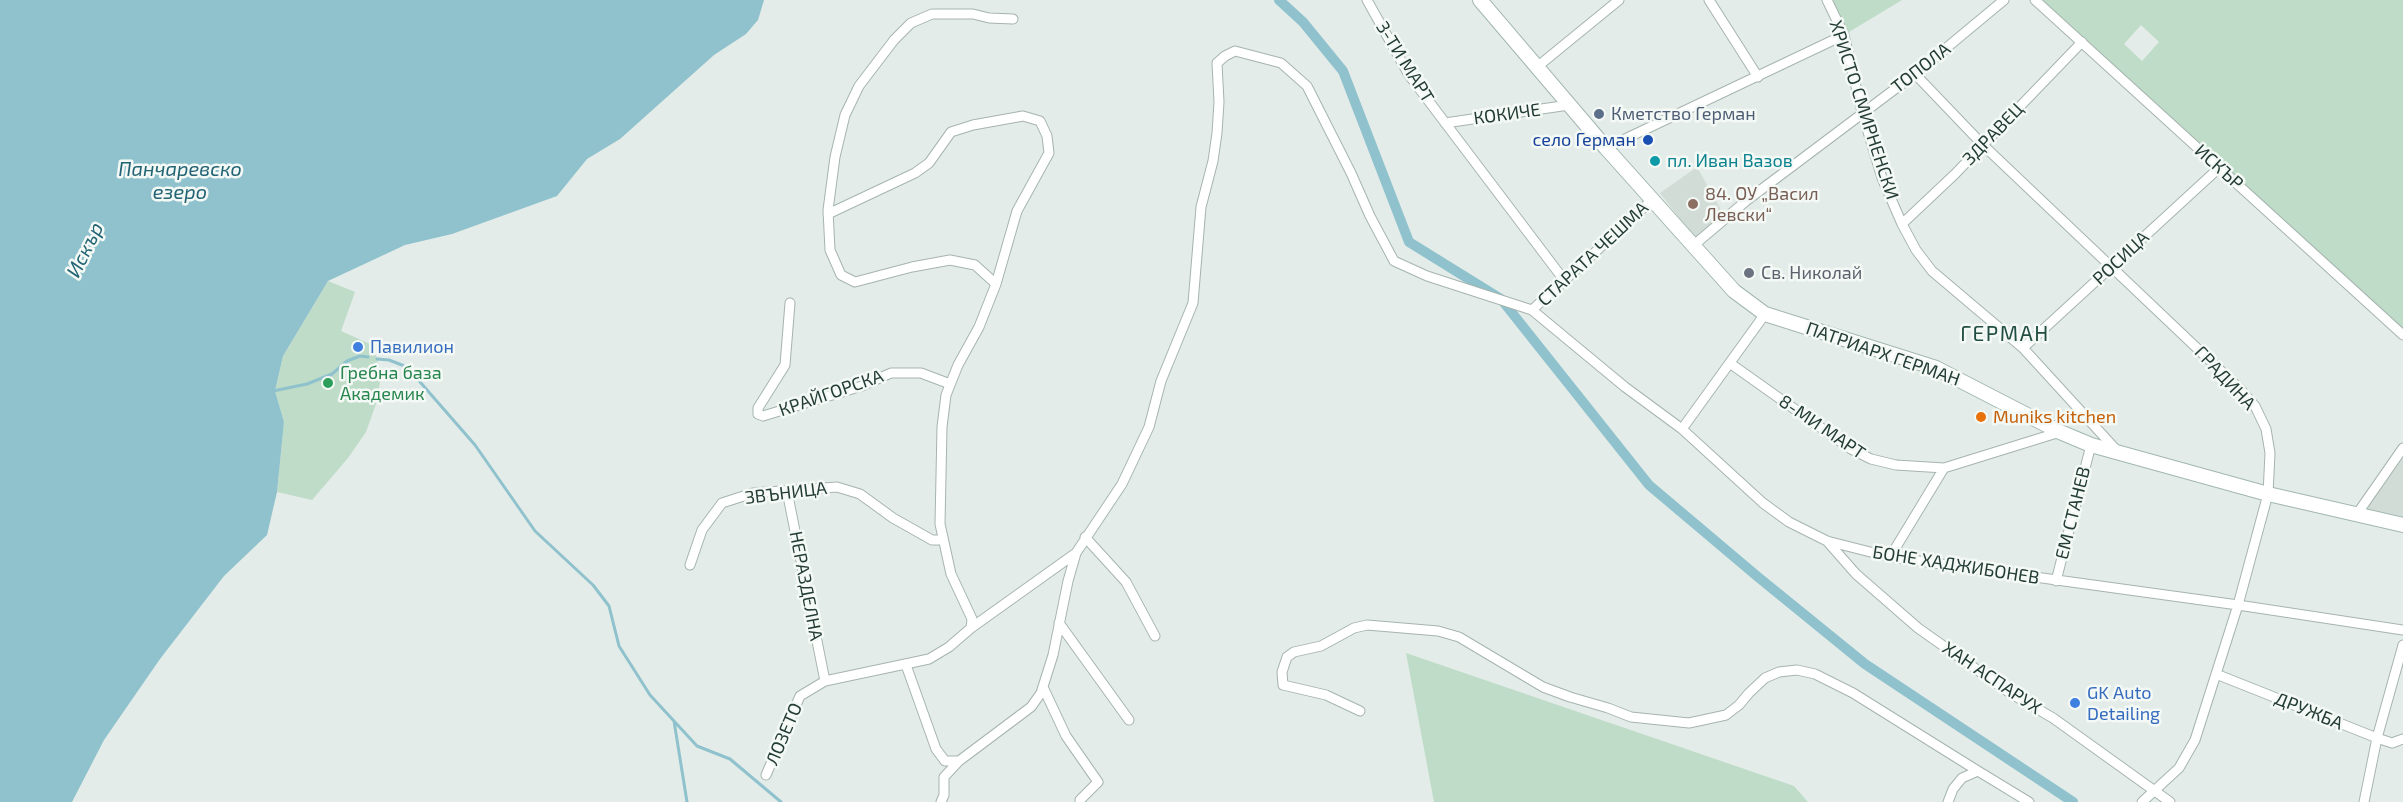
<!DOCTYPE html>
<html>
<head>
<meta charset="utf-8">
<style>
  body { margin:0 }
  canvas { display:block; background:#e3ece8 }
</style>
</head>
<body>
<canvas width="2403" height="802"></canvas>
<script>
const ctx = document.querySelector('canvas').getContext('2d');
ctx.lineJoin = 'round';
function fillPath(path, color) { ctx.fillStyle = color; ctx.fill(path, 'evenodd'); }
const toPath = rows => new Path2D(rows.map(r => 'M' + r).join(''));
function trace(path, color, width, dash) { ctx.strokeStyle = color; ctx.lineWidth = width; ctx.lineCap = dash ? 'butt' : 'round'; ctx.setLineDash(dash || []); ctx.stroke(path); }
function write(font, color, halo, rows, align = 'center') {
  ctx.font = font + ' "Exo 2",sans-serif'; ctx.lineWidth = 5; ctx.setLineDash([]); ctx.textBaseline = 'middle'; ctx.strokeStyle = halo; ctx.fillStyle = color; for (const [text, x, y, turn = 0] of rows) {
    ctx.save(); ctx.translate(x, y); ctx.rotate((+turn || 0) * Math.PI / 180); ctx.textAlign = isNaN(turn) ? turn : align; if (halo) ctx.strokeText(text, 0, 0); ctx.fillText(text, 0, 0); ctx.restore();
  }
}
fillPath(toPath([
  [1697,167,1724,215,1695,239,1660,193],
  [2403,448,2403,525,2357,514]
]), '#d2dcd7');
fillPath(toPath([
  [1827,0,1902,0,1844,35],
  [2035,0,2403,0,2403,335],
  [2141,25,2159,42,2142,61,2124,44],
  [328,281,355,292,341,331,370,344,377,358,381,375,377,401,366,432,348,458,312,500,277,492,284,422,275,391,283,356],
  [1406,653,1794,786,1808,802,1434,802]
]), '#bedcc7');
fillPath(toPath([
  [0,0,764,0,758,20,746,34,714,55,620,139,587,159,557,196,452,234,405,245,328,281,283,356,275,391,284,422,277,492,267,535,224,576,160,659,104,740,72,802,0,802]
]), '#8fc2cd');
trace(toPath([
  [377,359,389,360,407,367,475,445,535,531,593,585,609,606,619,646,650,695,697,746,730,759,781,802],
  [273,391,307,384,332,374,347,361,360,356,368,357],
  [674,721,687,802]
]), '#8fc2cd', 3);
trace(toPath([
  [1279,0,1303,22,1343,71,1409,242,1501,299,1649,485,1758,577,1865,664,2073,802]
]), '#8fc2cd', 10);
const street = toPath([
  [1367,0,1409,75,1564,280],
  [1709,0,1758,77],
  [1827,0,1844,35,1862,112,1882,178,1902,224,1916,250,1932,271,2023,348,2120,454],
  [2035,0,2403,335],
  [1537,67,1619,0],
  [1915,74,1983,145,2241,390,2255,406,2266,429,2270,453,2268,494,2238,605,2195,740,2179,768,2142,802],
  [1445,123,1569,105],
  [1606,148,1844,35],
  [828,214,915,173,929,163,951,132,973,125,1023,116,1040,121,1047,136,1049,153,1017,211,996,284,979,327,958,365,946,395,942,427,940,524,951,574,972,619,971,628],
  [1902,224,1955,174,2082,42],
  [1694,245,1746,201,1915,74,2004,0],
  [996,284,975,265,950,260,912,267,855,282,841,275,830,250,828,210,835,157,845,115,859,86,894,40,911,23,932,14,973,14,989,18,1013,19],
  [790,303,785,365,758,408,758,414,763,416,862,386,891,373,921,373,950,384],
  [1532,310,1653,199],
  [2023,348,2220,167],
  [1731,364,1851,449,1871,459,1896,465,1944,468,2060,432],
  [1682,429,1765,314],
  [787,491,825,681],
  [2357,514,2403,448],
  [1085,537,1126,582,1155,636],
  [1827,541,1856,574,1918,628,2010,693,2053,718,2170,802],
  [1890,557,1944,468],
  [690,565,702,530,722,503,753,493,837,487,860,494,893,518,932,540,943,540],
  [2056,581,2091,445],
  [1059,623,1129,720],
  [906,665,936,749,945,761,959,761],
  [2216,674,2377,738,2392,743,2403,739],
  [1043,687,1066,736,1098,782,1080,800],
  [1360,711,1326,695,1283,685,1282,672,1287,657,1294,652,1321,646,1354,628,1367,625,1438,631,1459,637,1543,687,1570,697,1608,708,1631,717,1689,723,1726,715,1739,705,1749,693,1765,678,1779,672,1797,670,1815,674,1853,693,1978,771],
  [766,775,800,696,825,681,929,659,949,647,971,628,1076,553],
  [941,802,944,795,944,777,959,761,1031,707,1041,693,1053,655,1068,581,1076,553,1122,484,1149,427,1161,381,1193,303,1201,207,1213,161,1217,133,1219,102,1217,63,1225,56,1235,51,1281,63,1307,86,1351,173,1370,216,1394,261,1427,276,1532,310,1625,387,1682,429,1763,503,1789,522,1827,541,1890,557,2238,605,2403,630],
  [1948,802,1953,789,1962,778,1978,771,2029,802],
  [2364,802,2377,738,2403,645]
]);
const secondary = toPath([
  [1480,0,1606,148,1734,291,1765,314,1936,368,2060,432,2091,445,2268,494,2403,525]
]);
trace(street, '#a6b4af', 11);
trace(secondary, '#a2b7b0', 16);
trace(street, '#fff', 9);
trace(secondary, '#fff', 14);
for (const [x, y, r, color] of [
  [1599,114,6,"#5c6f8a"],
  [1648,140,6,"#1a4fb4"],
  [1655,161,6,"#0f9aa8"],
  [1693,204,6,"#8d6e63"],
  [1749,273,6,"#6b7280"],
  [358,347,6,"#3f7fe0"],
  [328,383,6,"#2e9e5b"],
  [1981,417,6,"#e8710a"],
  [2075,703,6,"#3f7fe0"]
]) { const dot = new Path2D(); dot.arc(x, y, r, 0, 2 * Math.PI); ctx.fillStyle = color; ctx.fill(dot); trace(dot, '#f4f9f6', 2); }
write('18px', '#243c36', '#f4f9f6', [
  ["3-ТИ МАРТ",1405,62,58],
  ["ТОПОЛА",1921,68,-38],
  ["ХРИСТО СМИРНЕНСКИ",1864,110,72],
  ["КОКИЧЕ",1507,114,-8],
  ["ЗДРАВЕЦ",1993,134,-46],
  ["ИСКЪР",2219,167,42],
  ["СТАРАТА ЧЕШМА",1593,254,-43],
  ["РОСИЦА",2121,258,-43],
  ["ПАТРИАРХ ГЕРМАН",1883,354,19],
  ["ГРАДИНА",2225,378,47],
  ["КРАЙГОРСКА",831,393,-19],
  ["8-МИ МАРТ",1822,427,34],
  ["ЗВЪНИЦА",786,493,-7],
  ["ЕМ СТАНЕВ",2073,513,-76],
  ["БОНЕ ХАДЖИБОНЕВ",1956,565,9],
  ["НЕРАЗДЕЛНА",806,586,79],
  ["ХАН АСПАРУХ",1992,678,34],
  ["ДРУЖБА",2309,711,22],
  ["ЛОЗЕТО",784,734,-67]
]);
write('18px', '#4e5e75', '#f4f9f6', [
  ["Кметство Герман",1611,114]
], 'left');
write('18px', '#164399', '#f4f9f6', [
  ["село Герман",1636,140]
], 'right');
write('18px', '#0d838f', '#f4f9f6', [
  ["пл. Иван Вазов",1667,161]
], 'left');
write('18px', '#785e54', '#f4f9f6', [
  ["84. ОУ „Васил",1705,194],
  ["Левски“",1705,215]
], 'left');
write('18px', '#5b616d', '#f4f9f6', [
  ["Св. Николай",1761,273]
], 'left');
write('18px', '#366cbe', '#f4f9f6', [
  ["Павилион",370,347],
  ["GK Auto",2087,693],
  ["Detailing",2087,714]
], 'left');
write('18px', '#27864d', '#f4f9f6', [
  ["Гребна база",340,373],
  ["Академик",340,394]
], 'left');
write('18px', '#c56008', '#f4f9f6', [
  ["Muniks kitchen",1993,417]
], 'left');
write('italic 20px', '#226474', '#f4f9f6', [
  ["Панчаревско",180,169],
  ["езеро",180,192],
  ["Искър",85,250,-64]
]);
ctx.letterSpacing = '1.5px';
write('21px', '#214d43', '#f4f9f6', [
  ["ГЕРМАН",2005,334]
]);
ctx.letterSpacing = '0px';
</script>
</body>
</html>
